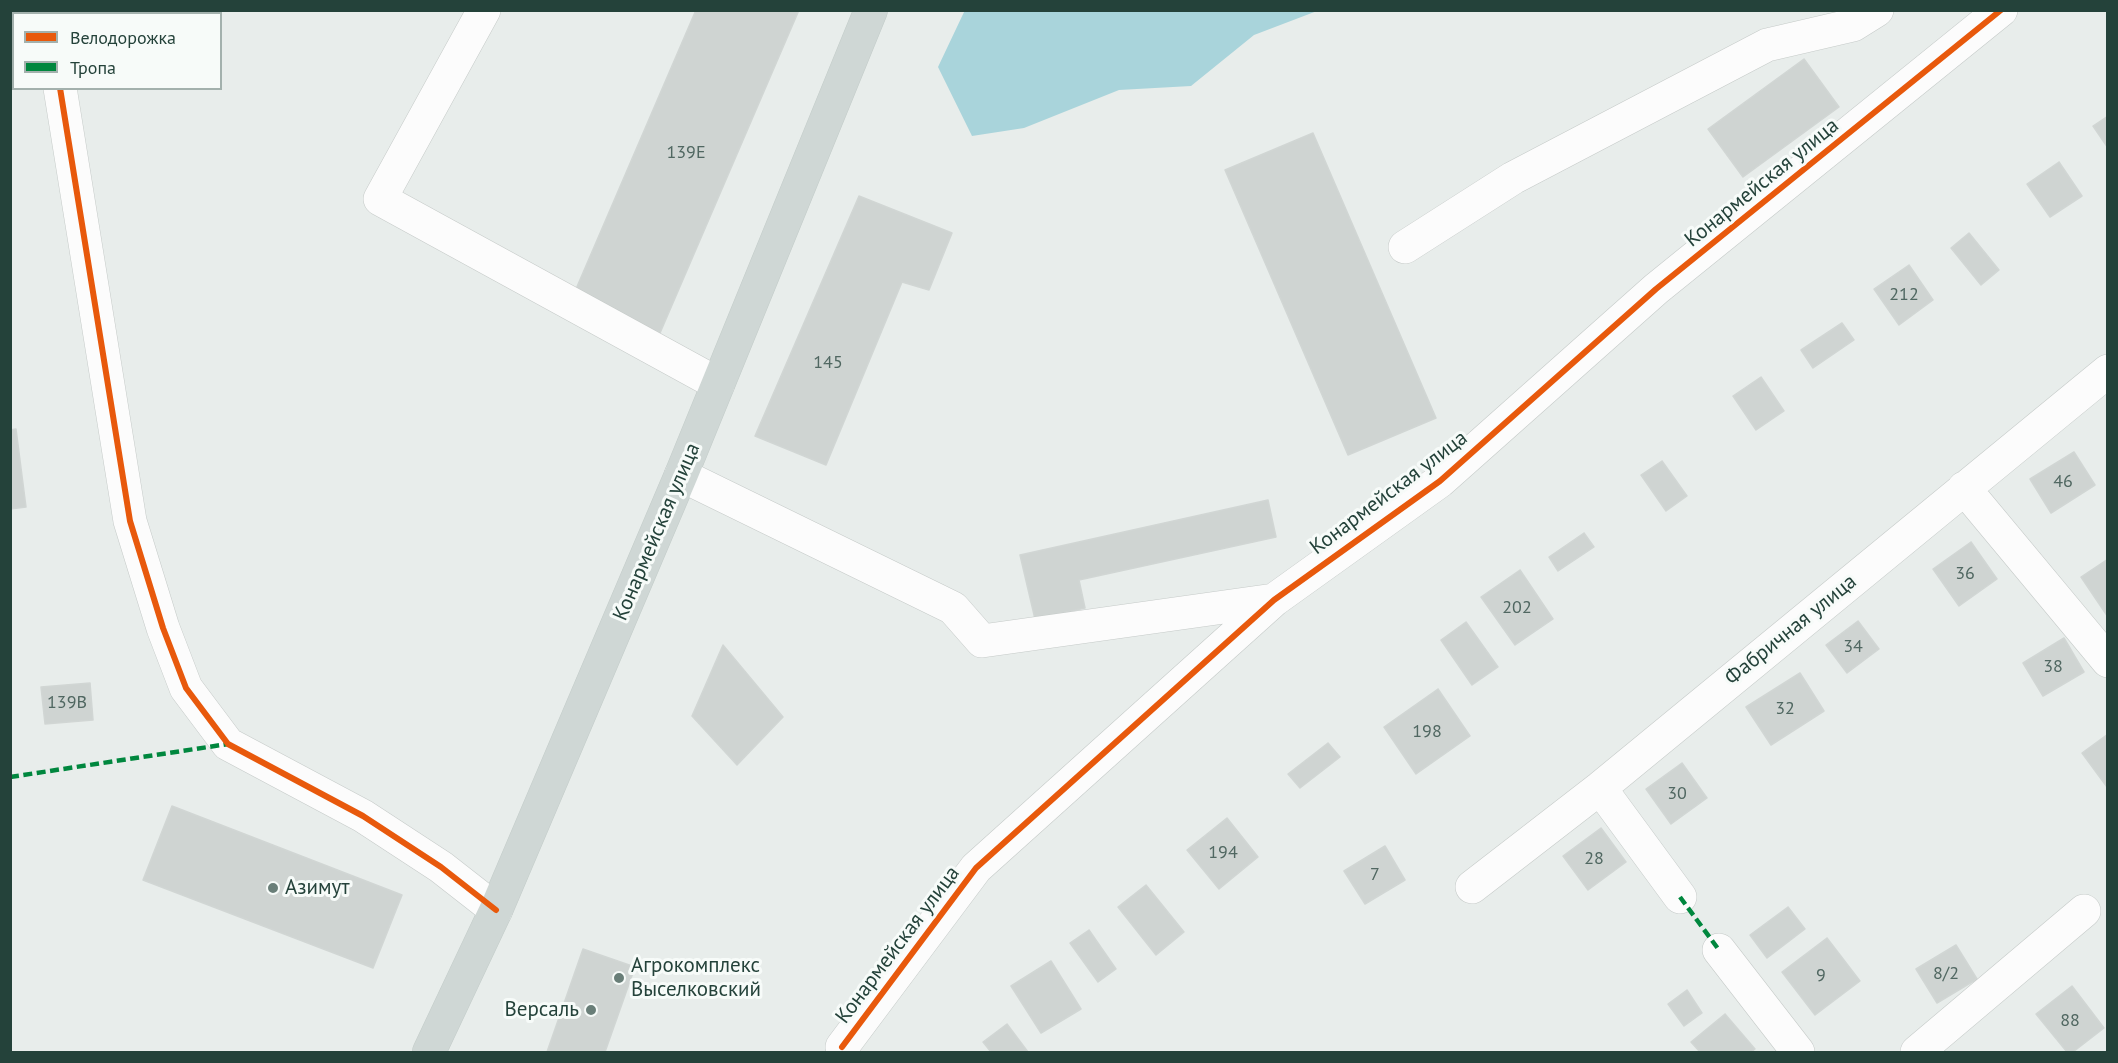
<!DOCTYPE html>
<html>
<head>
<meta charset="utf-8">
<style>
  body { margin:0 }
  #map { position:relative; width:2118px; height:1063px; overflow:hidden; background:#e8edeb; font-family:"PT Sans",sans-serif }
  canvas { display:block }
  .frame { position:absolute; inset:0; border:12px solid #24423a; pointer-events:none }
  .legend { position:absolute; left:12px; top:12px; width:210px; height:78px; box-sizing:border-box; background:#f7fbf9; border:2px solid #a3b1ad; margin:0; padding:8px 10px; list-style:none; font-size:18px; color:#24423a }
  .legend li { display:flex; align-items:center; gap:12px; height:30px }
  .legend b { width:30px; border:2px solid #a3b1ad }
</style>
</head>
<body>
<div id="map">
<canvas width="2118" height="1063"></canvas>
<div class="frame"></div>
<ul class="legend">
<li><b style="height:8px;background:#e8590c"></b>Велодорожка</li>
<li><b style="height:8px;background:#00873e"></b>Тропа</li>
</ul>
</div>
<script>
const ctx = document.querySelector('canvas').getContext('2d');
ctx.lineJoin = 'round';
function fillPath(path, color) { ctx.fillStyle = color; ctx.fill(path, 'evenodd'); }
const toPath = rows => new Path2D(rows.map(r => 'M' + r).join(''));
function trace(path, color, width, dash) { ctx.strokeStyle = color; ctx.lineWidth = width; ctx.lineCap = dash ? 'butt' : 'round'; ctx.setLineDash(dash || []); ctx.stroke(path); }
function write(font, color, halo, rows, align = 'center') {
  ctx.font = font + ' "PT Sans",sans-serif'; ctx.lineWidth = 6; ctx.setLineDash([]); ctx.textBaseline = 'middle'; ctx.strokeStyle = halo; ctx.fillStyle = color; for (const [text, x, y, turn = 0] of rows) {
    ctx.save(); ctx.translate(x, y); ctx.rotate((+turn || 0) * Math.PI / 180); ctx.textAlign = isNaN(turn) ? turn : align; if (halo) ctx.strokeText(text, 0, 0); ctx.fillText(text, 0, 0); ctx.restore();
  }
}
fillPath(toPath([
  [965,10,1317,10,1317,11,1254,35,1191,86,1119,90,1024,128,972,136,938,67]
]), '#a9d4db');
const building = toPath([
  [696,10,799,10,660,333,573,296,696,10],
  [1804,59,1839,107,1743,177,1708,129,1804,59],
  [2108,116,2108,148,2093,126,2108,116],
  [1313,133,1436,418,1348,455,1225,170,1313,133],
  [2059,162,2082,196,2050,217,2027,184,2059,162],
  [859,196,952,233,929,290,902,282,826,465,755,436,859,196],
  [1969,233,1999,270,1981,285,1951,248,1969,233],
  [1909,265,1933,300,1899,325,1874,289,1909,265],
  [1842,323,1854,340,1813,368,1801,350,1842,323],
  [1761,377,1784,411,1756,430,1733,396,1761,377],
  [16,429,26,507,10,509,10,430,16,429],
  [2074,452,2095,485,2051,513,2030,479,2074,452],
  [1662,461,1687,496,1666,511,1641,475,1662,461],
  [1268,500,1276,537,1079,580,1085,608,1035,619,1020,555,1268,500],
  [1584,533,1594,547,1558,571,1549,557,1584,533],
  [1971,542,1997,579,1959,606,1933,569,1971,542],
  [2108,559,2108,617,2081,577,2108,559],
  [1520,570,1553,619,1515,645,1481,597,1520,570],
  [1858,621,1879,649,1847,673,1826,645,1858,621],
  [1466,622,1498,667,1472,685,1441,640,1466,622],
  [2064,638,2084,672,2043,696,2023,663,2064,638],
  [723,645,783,717,737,765,692,716,723,645],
  [1800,673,1824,711,1771,745,1746,707,1800,673],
  [90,683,93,720,45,724,41,687,90,683],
  [1438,689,1470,736,1416,774,1384,727,1438,689],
  [2108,734,2108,787,2107,787,2082,753,2108,734],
  [1328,743,1340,757,1300,788,1288,774,1328,743],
  [1682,763,1707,798,1671,824,1646,789,1682,763],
  [172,806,402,895,373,968,143,880,172,806],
  [1227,818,1258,857,1219,889,1187,850,1227,818],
  [1601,828,1626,862,1588,890,1563,856,1601,828],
  [1385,846,1405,880,1365,904,1344,871,1385,846],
  [1146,885,1184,932,1156,955,1118,907,1146,885],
  [1788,907,1805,929,1767,958,1750,935,1788,907],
  [1089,930,1116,969,1098,982,1070,943,1089,930],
  [1827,938,1860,981,1815,1015,1782,972,1827,938],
  [1956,945,1977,979,1937,1003,1916,969,1956,945],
  [583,949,635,967,605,1052,547,1052,583,949],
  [1051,961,1081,1009,1041,1033,1011,986,1051,961],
  [2072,986,2104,1028,2073,1052,2067,1052,2036,1014,2072,986],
  [1687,990,1702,1013,1684,1026,1668,1004,1687,990],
  [1725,1014,1755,1049,1751,1052,1700,1052,1691,1042,1725,1014],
  [1007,1024,1028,1052,991,1052,983,1042,1007,1024]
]);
fillPath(building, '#cfd4d2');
trace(building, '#d1d6d4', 1.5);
const minor = toPath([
  [47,10,48,14],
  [484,10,380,199,718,384],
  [60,88,130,521,163,628,186,688,228,744,363,816,441,867,496,910],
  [1405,247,1513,178,1767,45,1853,25,1877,10],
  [681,475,953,608,982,641,1274,600],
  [1964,488,2108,661],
  [1600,788,1680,897],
  [1472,887,1600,788,2108,371],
  [1719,950,1798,1052],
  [842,1047,976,868,1274,600,1440,481,1656,289,2001,10],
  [1917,1052,2084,911]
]);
const major = toPath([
  [429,1052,496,910,681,475,871,10]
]);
trace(minor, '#c5cac8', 34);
trace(major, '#c3ccc9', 34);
trace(minor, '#fcfcfc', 33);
trace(major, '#cfd7d5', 33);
trace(toPath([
  [10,777,228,744],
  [1680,897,1719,950]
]), '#00873e', 4.5, [9, 4.5]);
trace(toPath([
  [60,88,130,521,163,628,186,688,228,744,363,816,441,867,496,910],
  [842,1047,976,868,1274,600,1440,481,1656,289,2001,10]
]), '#e8590c', 6);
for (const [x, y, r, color] of [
  [273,888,6,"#697e78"],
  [619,978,6,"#697e78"],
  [591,1010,6,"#697e78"]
]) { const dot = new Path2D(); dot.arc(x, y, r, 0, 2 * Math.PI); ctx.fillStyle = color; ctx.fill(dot); trace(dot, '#f7fbf9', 2); }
write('18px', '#506761', null, [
  ["139Е",686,153],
  ["212",1904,295],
  ["145",828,363],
  ["46",2063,482],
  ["36",1965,574],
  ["202",1517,608],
  ["34",1853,647],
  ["38",2053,667],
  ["139В",67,703],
  ["32",1785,709],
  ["198",1427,732],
  ["30",1677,794],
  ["194",1223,853],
  ["28",1594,859],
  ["7",1375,875],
  ["8/2",1946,974],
  ["9",1821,976],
  ["88",2070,1021]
]);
write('21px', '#24423a', '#f7fbf9', [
  ["Конармейская улица",1762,183,-39],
  ["Конармейская улица",1389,493,-37],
  ["Конармейская улица",657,532,-67],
  ["Фабричная улица",1791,630,-39],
  ["Конармейская улица",898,945,-53]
]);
write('21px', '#24423a', '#f7fbf9', [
  ["Азимут",285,888],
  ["Агрокомплекс",631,966],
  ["Выселковский",631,990],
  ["Версаль",579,1010,"right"]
], 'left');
</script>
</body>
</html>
